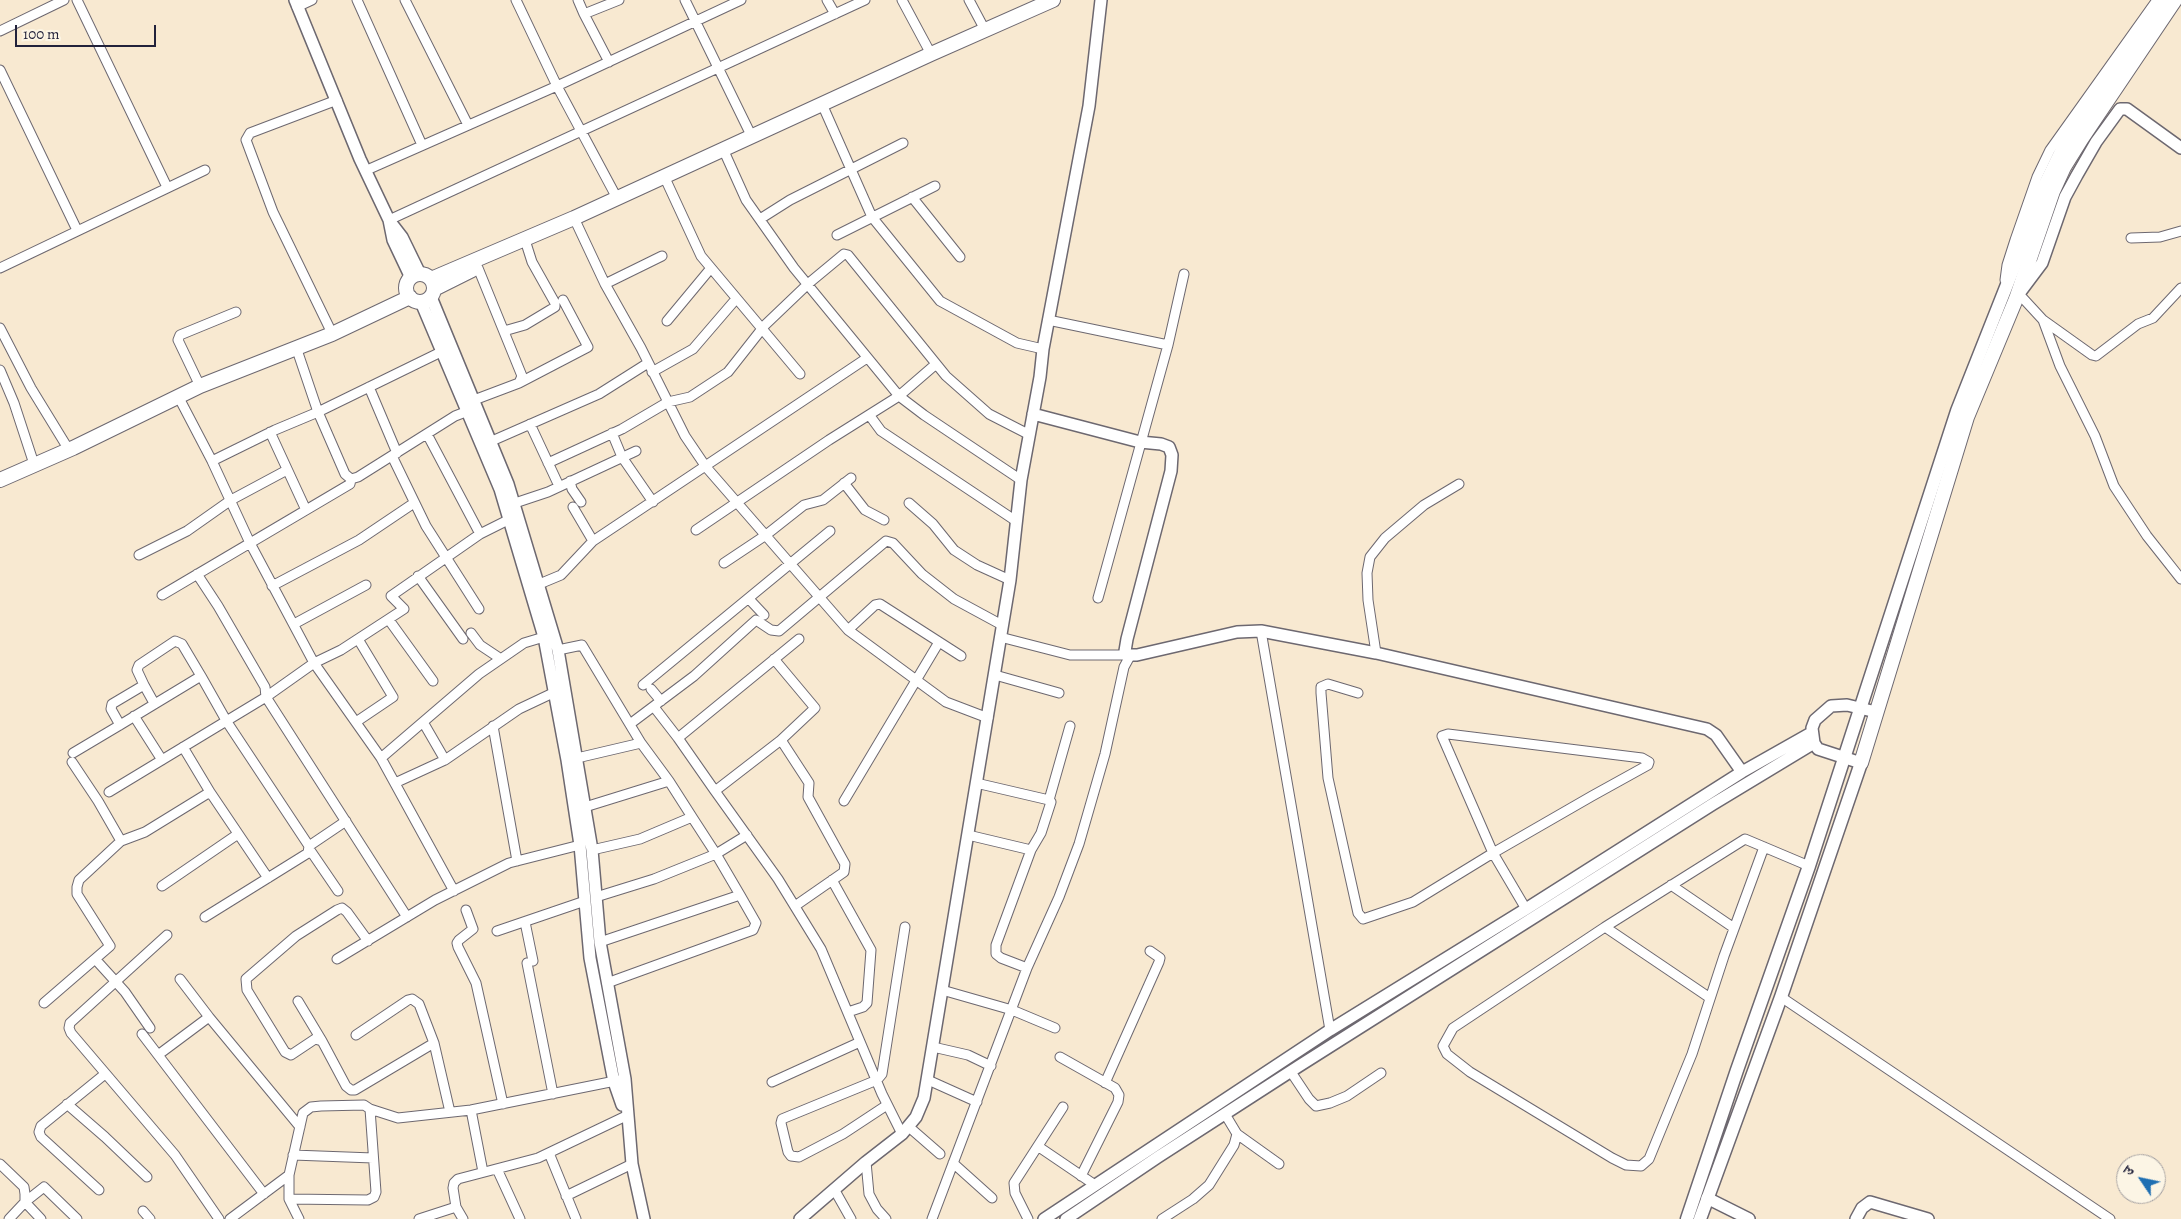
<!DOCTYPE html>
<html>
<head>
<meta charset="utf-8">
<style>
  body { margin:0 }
  #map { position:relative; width:2181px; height:1219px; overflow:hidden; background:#f8e9d1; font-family:Alegreya,"Noto Serif Devanagari",serif }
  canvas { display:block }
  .north { position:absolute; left:2116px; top:1154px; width:50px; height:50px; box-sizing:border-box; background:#fcf5e5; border:1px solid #a5a1a1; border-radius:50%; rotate:304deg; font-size:14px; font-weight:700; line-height:20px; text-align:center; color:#22223b }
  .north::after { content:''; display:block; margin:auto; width:18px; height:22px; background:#1f6fb2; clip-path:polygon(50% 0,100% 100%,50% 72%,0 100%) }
  .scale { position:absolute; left:15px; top:25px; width:141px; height:22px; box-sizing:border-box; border:2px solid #22223b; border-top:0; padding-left:6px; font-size:15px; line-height:18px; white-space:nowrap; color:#22223b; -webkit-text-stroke:4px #fcf5e5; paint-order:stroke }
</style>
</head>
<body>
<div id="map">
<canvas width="2181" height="1219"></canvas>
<div class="north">उ</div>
<div class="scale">100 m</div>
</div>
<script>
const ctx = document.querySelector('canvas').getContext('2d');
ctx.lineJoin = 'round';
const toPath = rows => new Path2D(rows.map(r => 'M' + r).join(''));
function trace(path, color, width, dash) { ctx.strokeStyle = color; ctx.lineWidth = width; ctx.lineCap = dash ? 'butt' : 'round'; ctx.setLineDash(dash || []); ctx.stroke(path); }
const minor = toPath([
  [77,0,167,187],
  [357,0,422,145],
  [405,0,468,125],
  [516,0,557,86,741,0],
  [578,0,584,14,619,0],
  [685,0,751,135],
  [827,0,835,14],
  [902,0,931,54],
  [969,0,985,30],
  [297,7,312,0],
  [584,14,609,62],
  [0,31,64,0],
  [0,70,77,230],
  [822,104,872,217,940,301,1017,343,1043,349],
  [723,149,746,200,794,268,899,396,924,415,1021,480],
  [367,170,557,86,617,198],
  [664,176,701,256,800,374],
  [912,197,960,257],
  [574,218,605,284,641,348,685,436,706,467,848,630,946,702,988,718],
  [760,219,790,200,903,143],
  [389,220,865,0],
  [837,235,935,186],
  [2131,238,2160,237,2181,231],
  [0,268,205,170],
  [2005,280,2007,265,2015,240,2037,177,2050,150,2157,0],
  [605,284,662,256],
  [2019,294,2043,320,2060,366,2095,436,2114,486,2147,536,2181,579],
  [1048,320,1168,345,1098,598],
  [2043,320,2092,355,2096,356,2138,324,2153,318,2181,288],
  [667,321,711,268],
  [329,327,273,212,246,140,250,133,337,100],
  [0,328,31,388,69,450],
  [504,331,525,325,555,307,555,303,532,262,525,240],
  [1168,345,1184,274],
  [296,347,318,412,447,349],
  [0,370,14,403,34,464],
  [652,372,693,349,736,299],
  [519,383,588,347,563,300],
  [200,386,178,340,180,335,236,312],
  [369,387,397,453],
  [178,396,212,461,250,543,314,663,381,758,479,674,524,643,544,637],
  [474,400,519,383,522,376,478,268],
  [870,416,881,431,1016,521],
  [530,424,559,486],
  [270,432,306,510],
  [612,433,622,457,653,502],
  [427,434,480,534],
  [485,444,599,394,648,363],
  [392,456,426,526,479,609],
  [212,461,275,430,318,412,345,474,351,479,358,477,455,416,468,411],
  [548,463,622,429,668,402,690,397,728,372,765,325,809,283,844,254,848,255,946,376,989,414,1028,434],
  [570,481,572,489,581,502],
  [844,483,865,510,884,520],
  [515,503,548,492,636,451],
  [909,503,933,524,954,550,977,565,1010,580],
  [573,507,593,541],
  [696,530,829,440,899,396,936,364],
  [139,555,187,531,231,500,287,470],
  [724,563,766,535,804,505,823,500,851,478],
  [418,576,463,639],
  [537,585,561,575,593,541,867,358],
  [272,586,359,540,414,503],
  [162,595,350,484,351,479],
  [749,599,764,615],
  [389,620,433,681],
  [294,624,366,585],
  [848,630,875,605,880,604,961,656],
  [1261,631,1330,1030],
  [471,633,480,645,501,659],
  [1000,637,1070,655,1127,655],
  [558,650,582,645,641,743],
  [1376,653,1368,600,1367,573,1370,557,1385,538,1424,505,1459,484],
  [774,659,815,708,781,740,715,791,778,879,821,949,882,1094,902,1134],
  [995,675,1059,693],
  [144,685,137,670,139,665,175,641,182,644,201,676],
  [643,685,830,531],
  [651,689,661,701],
  [1358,693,1328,684,1321,687,1321,693,1328,778,1358,913,1363,919,1413,902,1493,853,1592,796,1648,765,1649,762,1642,758,1448,734,1442,736,1493,853,1526,909],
  [154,703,144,685,112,704,111,709,120,725,201,676,227,722,309,846,308,853,205,917],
  [654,707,678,738,799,639],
  [134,716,162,760],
  [356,722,393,697,358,639],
  [423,722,445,760],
  [630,724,694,676,756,620,771,630,779,631,886,541,893,543,922,574,954,599,1002,625],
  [493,726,517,861],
  [678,738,715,791],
  [781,740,809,783,808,797,845,864,844,872,795,906],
  [73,753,120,725],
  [381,758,454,891],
  [577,758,641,743,669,781,585,807],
  [72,762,98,801,121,841],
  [395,783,445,760,519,709,555,692],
  [976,783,1049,800,1051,802,1041,833,1031,850,996,945,996,954,1001,958,1027,968],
  [109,792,266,697,265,687,218,606,197,574],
  [210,792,268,878],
  [1049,800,1070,726],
  [844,801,939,642],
  [968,835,1031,850],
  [309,846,346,821],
  [1764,847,1724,956,1692,1054,1649,1159,1641,1166,1626,1165,1612,1158,1470,1072,1447,1054,1443,1046,1453,1028,1605,927,1745,839,1764,847,1809,866],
  [310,850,338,891],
  [592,850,640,839,692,817,669,781],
  [832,880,871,950,867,1003,863,1007,848,1012],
  [1671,885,1734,928],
  [162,886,238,834],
  [596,897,654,879,716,854,692,817],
  [466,910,473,929,459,940,457,943,458,947,476,983,503,1104],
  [407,917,266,697,314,663,341,650,404,609,391,596,480,534,510,519],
  [525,922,533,961],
  [1605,927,1710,998],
  [497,931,585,901],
  [167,935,70,1023,69,1028,71,1033,175,1155,219,1219],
  [368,941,347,912,342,908,337,910,296,936,246,979,247,990,285,1052,291,1055,315,1039,322,1041,346,1086,351,1090,355,1090,434,1043],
  [600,942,740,895,716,854,747,835],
  [337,959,435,900,509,863,580,845],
  [96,960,125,992,150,1028],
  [527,963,553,1094],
  [180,979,209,1017],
  [607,983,753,930,756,923,740,895],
  [942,990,1012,1010,1055,1028],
  [1781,997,2110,1219],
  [298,1001,322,1041],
  [44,1003,110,946,77,894,77,887,79,880,121,841,145,832,210,792,183,747],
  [142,1034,264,1194],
  [356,1035,408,1000,412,999,419,1004,434,1043,450,1112],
  [933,1047,968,1055,991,1066],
  [158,1055,209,1017,300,1127],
  [1060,1057,1115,1088,1119,1095,1118,1102,1081,1176],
  [1291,1072,1309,1099,1316,1106,1330,1103,1347,1096,1381,1073],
  [928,1080,977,1102],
  [772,1082,860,1042],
  [1105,1083,1159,962,1160,958,1150,951],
  [67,1104,105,1137,147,1177],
  [887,1105,843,1134,799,1157,791,1156,788,1152,781,1123,782,1119,877,1080,882,1074,905,927],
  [370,1109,364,1105,321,1106,311,1107,303,1113,289,1175,289,1199,368,1200,374,1197,376,1192,370,1109,398,1118,471,1110,620,1080],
  [471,1110,483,1172],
  [909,1127,940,1154],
  [1237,1134,1279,1164],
  [1039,1147,1095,1185],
  [549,1153,576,1219],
  [293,1155,373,1158],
  [866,1162,869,1194,877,1209,886,1219],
  [953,1163,992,1198],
  [0,1164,24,1187,25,1194,25,1202,9,1219],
  [497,1169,520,1219],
  [834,1189,851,1219],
  [99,1190,41,1137,39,1132,41,1126,105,1074],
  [566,1196,632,1164],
  [289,1199,299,1219],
  [456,1207,463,1219],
  [143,1211,150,1219],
  [41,1219,25,1202,44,1187,77,1219],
  [230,1219,289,1175],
  [419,1219,456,1207,453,1188,454,1183,458,1179,538,1158,626,1116],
  [932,1219,1027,968,1059,897,1079,844,1105,754,1124,667,1130,656],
  [1028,1219,1015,1193,1014,1183,1063,1107],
  [1162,1219,1193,1199,1209,1185,1234,1145,1237,1134,1225,1114]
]);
const tertiary = toPath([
  [295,0,360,159,389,220,393,240,411,278],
  [392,224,402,237,420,274],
  [2021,291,2042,263,2065,197,2077,175,2096,142,2120,109,2127,109,2181,148],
  [431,297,508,484,558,650,592,850,600,942,625,1079,632,1164,644,1219],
  [421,302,500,489,544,637,567,760,580,845,590,958,614,1082,622,1105],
  [1033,414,1140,442,1161,444,1169,447,1172,455,1171,471,1127,639,1125,651,1127,655,1137,655,1237,632,1261,631,1376,653,1707,729,1716,735,1742,772],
  [1861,763,1818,749,1814,743,1812,728,1815,720,1831,706,1847,705,1876,712],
  [1707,1198,1749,1219],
  [800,1219,866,1162,902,1134,916,1117,924,1098,1010,580,1021,480,1040,377,1043,349,1089,106,1101,0],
  [1044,1219,1330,1030,1526,909,1742,772,1811,733],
  [1066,1219,1158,1157,1299,1066,1713,804,1814,743],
  [1856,1219,1862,1208,1870,1202,1928,1219]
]);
const secondary = toPath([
  [1687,1219,1737,1070,1809,866,1957,411,2014,267,2043,188,2066,141,2090,110,2164,0],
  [1700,1219,1781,997,1861,763]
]);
const primary = toPath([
  '406 288a14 14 0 1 1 28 0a14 14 0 1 1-28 0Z',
  [431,279,574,218,931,54,1053,0],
  [434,289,472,270],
  [0,480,73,448,200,386,332,334,410,297],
  [1861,763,1967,417,2016,299,2053,191,2064,167,2082,138,2175,0]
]);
trace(minor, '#6d6870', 11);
trace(tertiary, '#6d6870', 14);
trace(secondary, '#6d6870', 15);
trace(primary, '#6d6870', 16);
trace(minor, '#fff', 9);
trace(tertiary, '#fff', 11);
trace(secondary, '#fff', 12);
trace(primary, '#fff', 14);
</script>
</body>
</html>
